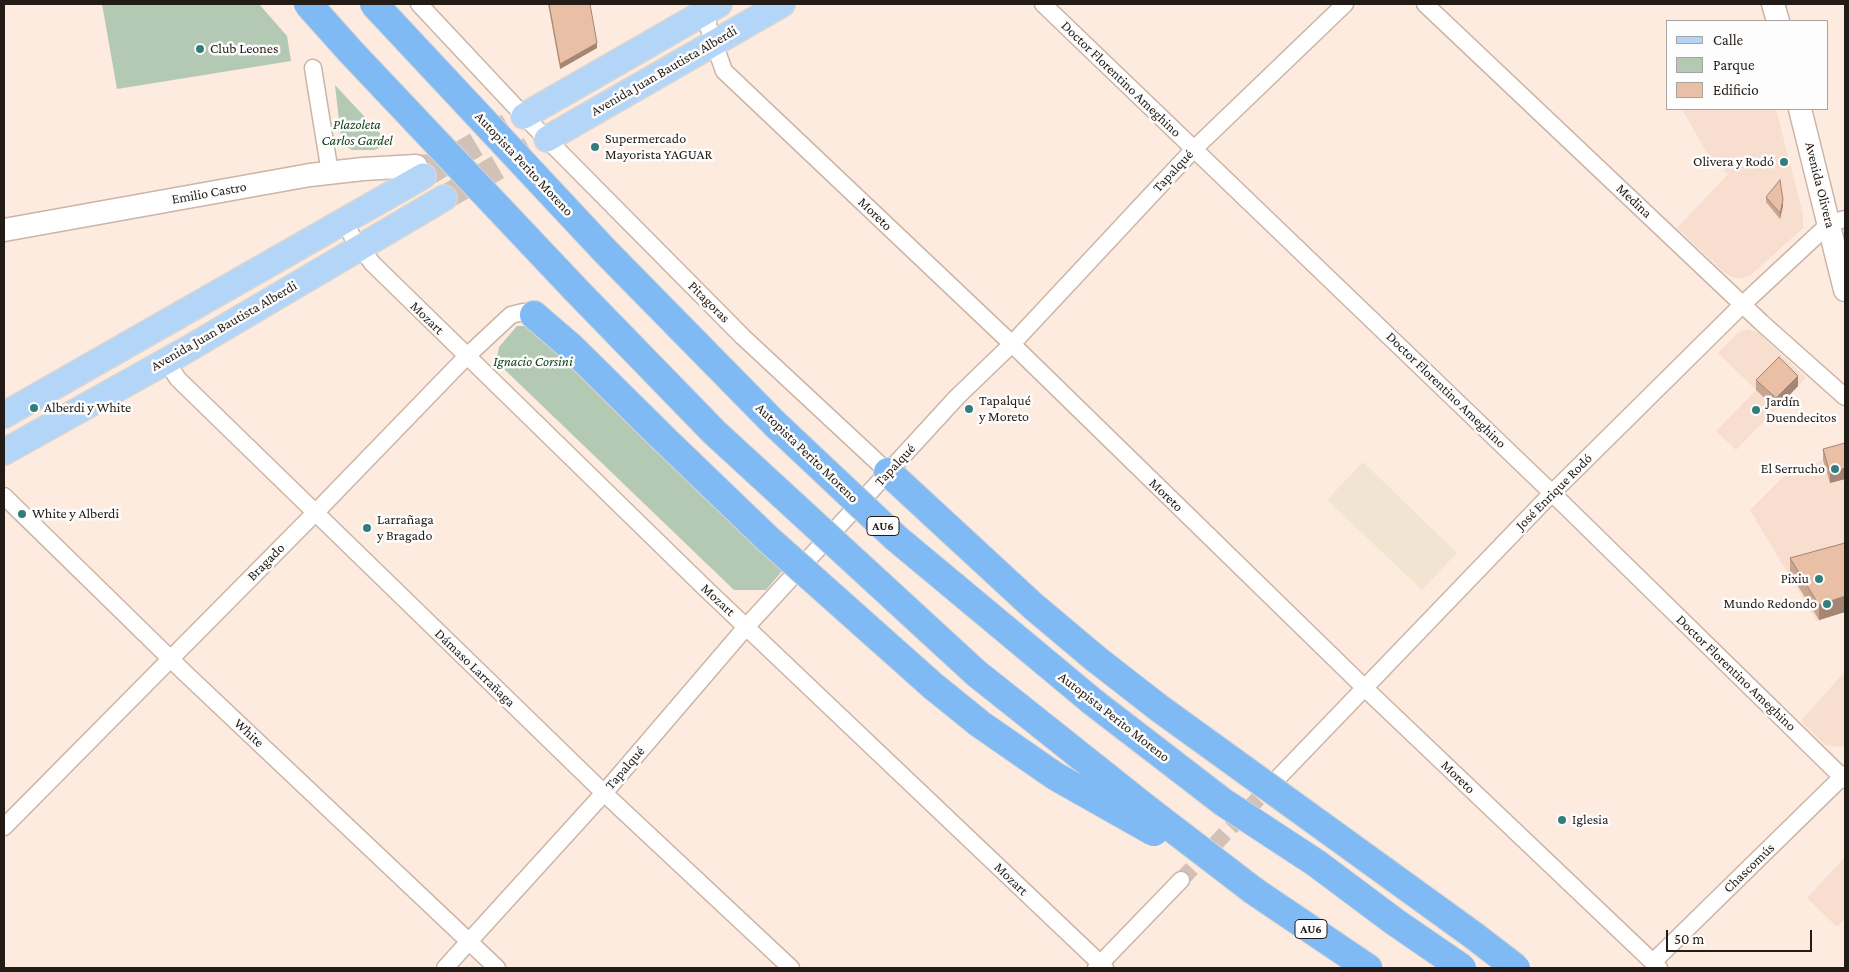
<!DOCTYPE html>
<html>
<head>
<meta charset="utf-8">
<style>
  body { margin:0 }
  #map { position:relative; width:1849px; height:972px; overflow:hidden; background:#feebdf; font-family:"Crimson Pro",serif }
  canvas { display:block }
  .frame { position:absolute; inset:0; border:5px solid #231b15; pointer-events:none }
  .legend { position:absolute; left:1666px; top:20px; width:162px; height:90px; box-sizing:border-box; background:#fdfdfd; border:1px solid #a6a3a0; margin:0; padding:6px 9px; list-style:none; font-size:15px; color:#231b15 }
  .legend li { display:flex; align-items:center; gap:10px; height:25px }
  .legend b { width:25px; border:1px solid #a6a3a0 }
  .scale { position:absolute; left:1666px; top:930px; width:146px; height:22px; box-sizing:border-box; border:2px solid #231b15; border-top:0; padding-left:6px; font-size:15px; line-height:18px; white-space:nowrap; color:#231b15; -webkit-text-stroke:4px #fdfdfd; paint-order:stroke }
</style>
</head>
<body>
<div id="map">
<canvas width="1849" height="972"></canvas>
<div class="frame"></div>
<ul class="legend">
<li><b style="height:6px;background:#b3d6f8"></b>Calle</li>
<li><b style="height:14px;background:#b4c9b4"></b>Parque</li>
<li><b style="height:14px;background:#e9c0a6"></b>Edificio</li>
</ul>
<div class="scale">50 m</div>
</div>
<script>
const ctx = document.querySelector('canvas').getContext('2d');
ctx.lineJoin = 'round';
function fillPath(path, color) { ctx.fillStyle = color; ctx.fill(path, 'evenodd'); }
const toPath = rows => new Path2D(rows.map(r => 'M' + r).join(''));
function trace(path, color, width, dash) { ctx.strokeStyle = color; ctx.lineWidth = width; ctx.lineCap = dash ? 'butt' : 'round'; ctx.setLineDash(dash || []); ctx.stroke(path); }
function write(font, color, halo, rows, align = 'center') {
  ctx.font = font + ' "Crimson Pro",serif'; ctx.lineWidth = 5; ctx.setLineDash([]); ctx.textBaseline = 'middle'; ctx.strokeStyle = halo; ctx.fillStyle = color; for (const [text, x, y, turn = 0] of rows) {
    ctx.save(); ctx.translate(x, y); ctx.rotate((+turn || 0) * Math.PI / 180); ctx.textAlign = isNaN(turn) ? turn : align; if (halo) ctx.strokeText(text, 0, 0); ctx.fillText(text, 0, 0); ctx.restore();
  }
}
fillPath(toPath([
  [1682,109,1776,109,1803,214,1803,228,1751,275,1739,279,1726,274,1677,228,1728,174,1709,157],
  [1748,329,1759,333,1806,378,1736,450,1716,431,1756,390,1718,353,1739,332],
  [1845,453,1845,611,1817,622,1750,510,1788,472],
  [1845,671,1845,745,1840,747,1825,745,1801,721],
  [1845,857,1845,919,1837,927,1807,898]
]), '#f7decf');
fillPath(toPath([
  [1363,462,1457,553,1422,590,1327,500]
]), '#f1e4d0');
fillPath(toPath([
  [102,4,259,4,287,36,291,61,117,89],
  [335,85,390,144,374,150,352,150,345,146,341,138],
  [517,326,525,326,538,332,783,570,766,590,734,590,505,370,497,357,499,347]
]), '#b4c9b4');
trace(toPath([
  [1181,880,1274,782]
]), '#d2c1b7', 16, [16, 8]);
trace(toPath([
  [416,166,445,164]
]), '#d2c1b7', 22, [22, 11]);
trace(toPath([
  [423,176,524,116],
  [444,198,547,139]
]), '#d2c1b7', 25, [25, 12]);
const street = toPath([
  [419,4,524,116,743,337,888,472],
  [705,4,709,29,724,71,1012,344,1373,696,1659,968],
  [1043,4,1552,493,1845,780],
  [1425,4,1762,323,1845,397],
  [313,68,330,173],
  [344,220,352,236,372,263,705,588,1105,968],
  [166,361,178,379,604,793,791,968],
  [4,496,185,673,497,968],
  [1276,780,1552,493,1743,304,1830,223,1845,219],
  [4,827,316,512,467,356,511,315,523,312,534,315],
  [1653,962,1845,774],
  [445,968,604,793,747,626,957,397,1012,344,1194,149,1345,4],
  [1096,968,1181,880]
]);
const secondary = toPath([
  [1773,4,1778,21],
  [1800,109,1845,290],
  [4,230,310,175,363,169,416,166]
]);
const primary = toPath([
  [524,116,719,4],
  [547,139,782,4],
  [4,415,423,176],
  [4,452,188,349,444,198]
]);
const highway = toPath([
  [534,315,570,346,661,436],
  [888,472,1033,606,1096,659],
  [1254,891,1368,968]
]);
trace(street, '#cbb5a6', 19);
trace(secondary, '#cbb5a6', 25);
trace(primary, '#d7d6d5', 28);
trace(highway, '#d7d6d5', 30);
trace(street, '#fff', 16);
trace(secondary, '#fff', 22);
trace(primary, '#b3d6f8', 25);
trace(highway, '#80baf4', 28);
const highwayBridge = toPath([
  [308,4,351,52,576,290,714,432,976,673,1147,809,1254,891],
  [374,4,606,252,776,425,896,538,1093,702,1223,802,1316,863,1395,922,1462,968],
  [661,436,768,539,933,686,980,724,1055,776,1154,832],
  [1096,659,1159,708,1473,935,1516,968]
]);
trace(highwayBridge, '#d7d6d5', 30, []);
trace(highwayBridge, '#80baf4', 28);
fillPath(toPath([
  [548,4,590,4,597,48,560,69],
  [1766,197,1783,206,1780,219,1766,202],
  [1756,380,1798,386,1776,409,1756,390],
  [1845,444,1845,479,1830,483,1823,460,1823,449],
  [1845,543,1845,612,1819,620,1790,573,1790,558]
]), '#c8a58f');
fillPath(toPath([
  [597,43,597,48,560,69,560,64],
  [1783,200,1783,206,1780,219,1780,213],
  [1798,376,1798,386,1776,409,1776,398],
  [1845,468,1845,479,1830,483,1830,473],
  [1845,596,1845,612,1819,620,1819,605]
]), '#a38674');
const building = toPath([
  [549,4,590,4,597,43,560,64,549,4],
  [1780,180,1783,200,1780,213,1766,197,1780,180],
  [1779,357,1798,376,1776,398,1756,380,1779,357],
  [1845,443,1845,468,1830,473,1823,449,1845,443],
  [1845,543,1845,596,1819,605,1790,558,1845,543]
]);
fillPath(building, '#e9c0a6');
trace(building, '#a38674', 1);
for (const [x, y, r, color] of [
  [200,49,5,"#347d7d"],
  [595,147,5,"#347d7d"],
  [1784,162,5,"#347d7d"],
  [34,408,5,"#347d7d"],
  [969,409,5,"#347d7d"],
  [1756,410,5,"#347d7d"],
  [1835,469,5,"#347d7d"],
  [22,514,5,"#347d7d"],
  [367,528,5,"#347d7d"],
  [1819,579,5,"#347d7d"],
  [1827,604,5,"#347d7d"],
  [1562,820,5,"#347d7d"]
]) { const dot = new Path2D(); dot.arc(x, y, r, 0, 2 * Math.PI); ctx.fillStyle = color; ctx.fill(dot); trace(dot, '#fdfdfd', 2); }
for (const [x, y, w] of [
  [883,526,32],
  [1311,929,32]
]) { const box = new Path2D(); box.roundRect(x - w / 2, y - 9.5, w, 19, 4); ctx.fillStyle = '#fdfdfd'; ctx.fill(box); trace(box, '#231b15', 1); }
write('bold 12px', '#231b15', null, [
  ["AU6",883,526],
  ["AU6",1311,929]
]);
write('14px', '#231b15', '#fdfdfd', [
  ["Club Leones",210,49],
  ["Supermercado",605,139],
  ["Mayorista YAGUAR",605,155],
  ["Olivera y Rodó",1774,162,"right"],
  ["Tapalqué",979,401],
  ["y Moreto",979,417],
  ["Jardín",1766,402],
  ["Duendecitos",1766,418],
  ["Alberdi y White",44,408],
  ["El Serrucho",1825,469,"right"],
  ["White y Alberdi",32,514],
  ["Larrañaga",377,520],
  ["y Bragado",377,536],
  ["Pixiu",1809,579,"right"],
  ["Mundo Redondo",1817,604,"right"],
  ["Iglesia",1572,820]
], 'left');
write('14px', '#231b15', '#fdfdfd', [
  ["Avenida Juan Bautista Alberdi",664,71,-30],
  ["Doctor Florentino Ameghino",1121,79,44],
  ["Autopista Perito Moreno",524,164,47],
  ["Tapalqué",1173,171,-47],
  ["Avenida Olivera",1820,185,76],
  ["Emilio Castro",209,193,-10],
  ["Medina",1634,201,43],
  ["Moreto",875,214,44],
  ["Pitagoras",709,302,45],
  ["Mozart",427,318,44],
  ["Avenida Juan Bautista Alberdi",224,326,-30],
  ["Doctor Florentino Ameghino",1446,390,44],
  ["Autopista Perito Moreno",807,453,44],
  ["Tapalqué",895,465,-47],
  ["José Enrique Rodó",1554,492,-45],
  ["Moreto",1166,495,44],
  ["Bragado",266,562,-45],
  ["Mozart",718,600,43],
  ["Dámaso Larrañaga",475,668,44],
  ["Doctor Florentino Ameghino",1736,673,44],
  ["Autopista Perito Moreno",1114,717,38],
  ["White",249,733,43],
  ["Tapalqué",625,768,-49],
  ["Moreto",1458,777,44],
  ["Chascomús",1749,868,-44],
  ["Mozart",1011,879,44]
]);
write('italic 14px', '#114216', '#fdfdfd', [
  ["Plazoleta",357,125],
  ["Carlos Gardel",357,141],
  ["Ignacio Corsini",533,362]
]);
</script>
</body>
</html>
